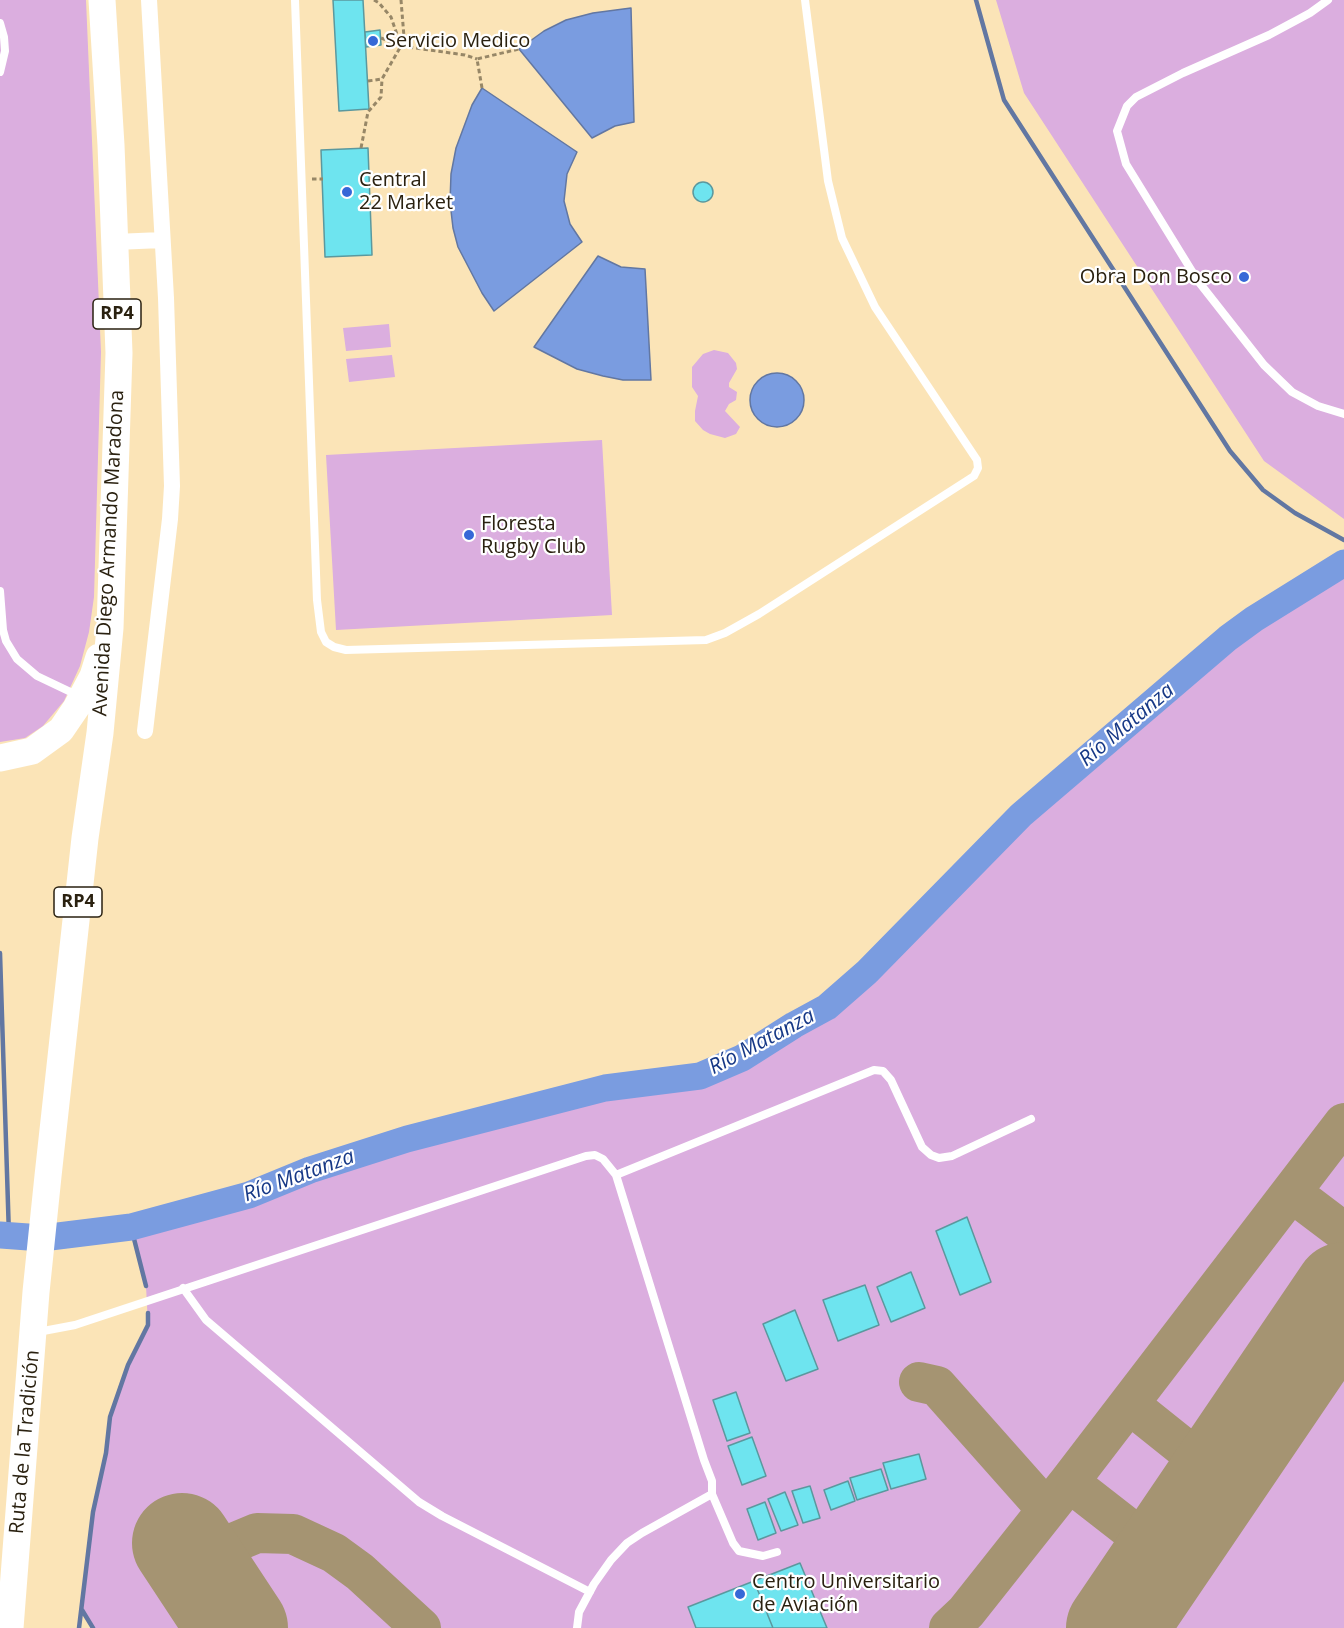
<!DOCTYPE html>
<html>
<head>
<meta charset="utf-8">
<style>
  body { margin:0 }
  canvas { display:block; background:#fbe4b7 }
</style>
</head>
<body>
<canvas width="1344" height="1628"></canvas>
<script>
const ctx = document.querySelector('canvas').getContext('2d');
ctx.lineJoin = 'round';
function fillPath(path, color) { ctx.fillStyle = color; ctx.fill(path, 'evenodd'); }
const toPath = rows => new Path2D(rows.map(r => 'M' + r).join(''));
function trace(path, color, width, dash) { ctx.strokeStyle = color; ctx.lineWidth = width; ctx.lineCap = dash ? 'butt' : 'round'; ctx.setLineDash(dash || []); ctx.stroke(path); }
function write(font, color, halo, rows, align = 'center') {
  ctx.font = font + ' "Open Sans",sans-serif'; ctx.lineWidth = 4.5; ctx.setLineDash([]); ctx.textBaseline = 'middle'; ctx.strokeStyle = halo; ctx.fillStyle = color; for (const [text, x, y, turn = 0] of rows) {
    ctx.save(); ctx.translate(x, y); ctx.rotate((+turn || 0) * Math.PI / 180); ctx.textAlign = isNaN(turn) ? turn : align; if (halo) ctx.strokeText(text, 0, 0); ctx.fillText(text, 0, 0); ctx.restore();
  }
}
fillPath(toPath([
  [0,0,86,0,101,352,94,597,89,632,80,666,64,701,43,726,25,738,0,742],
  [996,0,1344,0,1344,519,1264,461,1024,93],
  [389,324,391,347,346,351,343,328],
  [714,350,728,353,736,363,737,369,729,383,729,387,737,392,736,400,729,404,725,411,740,427,736,434,725,438,710,434,703,430,695,421,695,411,698,396,692,387,692,367,703,354],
  [392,355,395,377,349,382,346,359],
  [602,440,612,615,336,630,326,455],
  [1344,563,1344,1628,93,1628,82,1609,93,1512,106,1453,110,1417,128,1365,148,1325,146,1286,131,1227,249,1195,310,1170,407,1139,605,1088,700,1076,742,1058,794,1025,827,1007,867,972,1021,815,1228,638,1254,619]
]), '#dbaedf');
const water = toPath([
  [631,8,634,122,615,126,592,138,519,49,544,31,566,20,593,13,631,8],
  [482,88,577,152,567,174,564,201,570,224,582,242,494,311,482,293,458,247,453,228,450,202,451,174,456,148,472,105,482,88],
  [598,256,621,267,645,269,651,380,623,380,603,376,577,369,534,347,598,256],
  '750 400a27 27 0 1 1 54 0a27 27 0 1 1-54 0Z'
]);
fillPath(water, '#7a9ce0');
trace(water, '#6277a2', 1.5);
trace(toPath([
  [976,0,1004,100,1230,451,1263,490,1295,513,1344,540],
  [0,953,9,1236],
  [131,1227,146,1286],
  [82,1610,93,1628],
  [79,1628,93,1512,106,1453,110,1417,128,1365,148,1325,148,1313]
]), '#6277a2', 4.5);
trace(toPath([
  [0,1235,42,1238,131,1227,249,1195,310,1170,407,1139,605,1088,700,1076,742,1058,794,1025,827,1007,867,972,1021,815,1228,638,1254,619,1344,563]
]), '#7a9ce0', 27);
trace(toPath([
  [1291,1192,1344,1232],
  [919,1382,937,1386,1047,1510],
  [1129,1404,1219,1476],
  [1164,1556,1069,1482,1344,1123],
  [197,1566,233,1543,257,1533,293,1534,334,1553,360,1572,421,1628],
  [949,1628,966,1612,1069,1482]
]), '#a59472', 40);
trace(toPath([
  [182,1543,238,1628],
  [1116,1628,1344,1292]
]), '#a59472', 100);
const building = toPath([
  [333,0,363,0,369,109,339,111,333,0],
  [380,30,381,45,366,47,365,32,380,30],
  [368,148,372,255,325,257,321,150,368,148],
  '693 192a10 10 0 1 1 20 0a10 10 0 1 1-20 0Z',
  [967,1217,991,1282,960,1295,936,1231,967,1217],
  [911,1272,925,1308,891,1322,877,1287,911,1272],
  [865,1285,879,1325,838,1341,823,1300,865,1285],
  [795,1310,818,1369,786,1381,763,1324,795,1310],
  [736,1392,750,1433,727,1441,713,1400,736,1392],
  [752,1437,766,1476,742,1485,728,1446,752,1437],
  [919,1454,926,1479,891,1489,883,1463,919,1454],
  [881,1469,888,1490,857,1500,850,1478,881,1469],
  [848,1481,855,1501,831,1510,824,1490,848,1481],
  [810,1486,820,1518,803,1523,792,1491,810,1486],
  [785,1492,798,1525,781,1531,768,1499,785,1492],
  [765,1502,776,1533,758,1540,747,1509,765,1502],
  [800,1563,827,1628,773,1628,754,1581,800,1563],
  [754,1581,773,1628,696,1628,688,1607,754,1581]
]);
fillPath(building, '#6ee4ef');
trace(building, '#5b989e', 1.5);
trace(toPath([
  [374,0,379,3,391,17,401,46,404,37,401,0],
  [381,38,401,46],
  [368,81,382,79,401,46,465,55,477,59],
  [482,88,477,59,519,49],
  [361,148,368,112,381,97,382,79],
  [312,179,323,179]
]), '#978767', 3, [4.5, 3]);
trace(toPath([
  [295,0,317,600,321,632,326,642,334,647,346,650,706,640,725,633,759,614,974,476,978,468,977,460,875,307,842,238,828,181,805,0],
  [1328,0,1310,13,1269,35,1183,73,1136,97,1127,106,1117,131,1126,164,1198,281,1264,365,1292,392,1318,406,1344,414],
  [0,23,4,37,5,51,0,72],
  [0,591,3,630,6,641,17,659,37,676,79,696],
  [616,1175,874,1070,883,1071,891,1080,922,1147,931,1155,939,1158,952,1156,1031,1119],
  [183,1288,206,1320,419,1502,442,1516,590,1592],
  [38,1332,75,1325,586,1156,595,1155,603,1159,616,1175,704,1460,712,1481,712,1494,642,1533,627,1543,611,1560,594,1584,579,1612,577,1628],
  [712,1494,733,1543,739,1551,763,1556,777,1552]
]), '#fff', 8);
trace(toPath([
  [115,242,162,240],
  [145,731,170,519,172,486,166,298,149,0]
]), '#fff', 16);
trace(toPath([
  [0,758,32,751,61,730,76,708,93,676,99,657],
  [10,1628,36,1292,48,1176,85,838,100,733,110,628,119,353,111,145,102,0]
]), '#fff', 27);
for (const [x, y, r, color] of [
  [373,41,6,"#3668d7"],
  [347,192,6,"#3668d7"],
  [1244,277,6,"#3668d7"],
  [469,535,6,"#3668d7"],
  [740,1594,6,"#3668d7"]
]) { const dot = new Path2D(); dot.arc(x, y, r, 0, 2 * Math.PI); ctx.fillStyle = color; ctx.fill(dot); trace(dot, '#fff', 2); }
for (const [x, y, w] of [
  [117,314,48],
  [78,902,48]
]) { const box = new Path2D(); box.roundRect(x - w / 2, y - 15, w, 30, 4.5); ctx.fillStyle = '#fff'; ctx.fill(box); trace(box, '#2a2110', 1.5); }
write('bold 18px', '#2a2110', null, [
  ["RP4",117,314],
  ["RP4",78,902]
]);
write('20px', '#2a2110', '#fff', [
  ["Servicio Medico",385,41],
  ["Central",359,180],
  ["22 Market",359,203],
  ["Obra Don Bosco",1232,277,"right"],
  ["Floresta",481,524],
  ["Rugby Club",481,547],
  ["Centro Universitario",752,1582],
  ["de Aviación",752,1605]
], 'left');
write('20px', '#2a2110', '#fff', [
  ["Avenida Diego Armando Maradona",109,553,-87],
  ["Ruta de la Tradición",25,1442,-85]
]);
write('italic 21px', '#163886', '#fff', [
  ["Río Matanza",1127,725,-40],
  ["Río Matanza",762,1042,-28],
  ["Río Matanza",299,1176,-20]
]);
</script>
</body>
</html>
